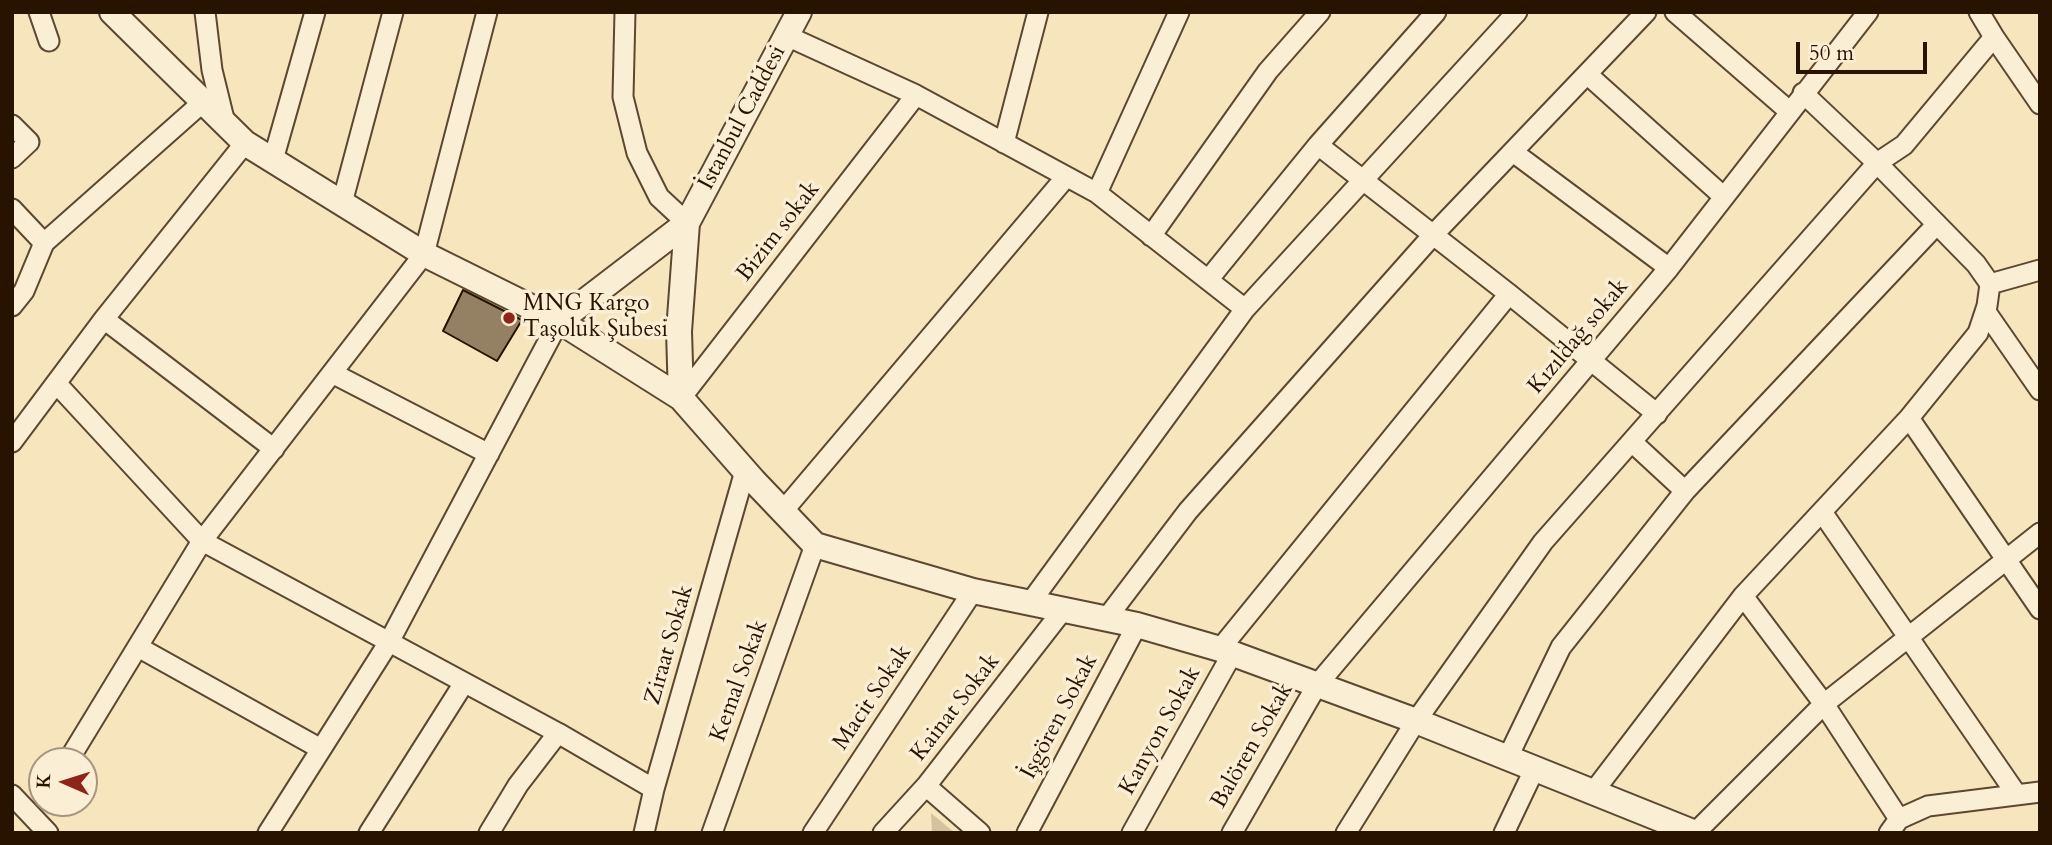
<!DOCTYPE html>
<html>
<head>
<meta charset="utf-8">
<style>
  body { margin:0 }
  #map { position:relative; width:2052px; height:845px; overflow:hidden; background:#f7e5be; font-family:Cardo,serif }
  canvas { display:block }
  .frame { position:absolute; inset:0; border:14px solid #281200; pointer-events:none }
  .north { position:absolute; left:28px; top:747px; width:70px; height:70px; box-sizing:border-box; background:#faeed5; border:2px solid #a69680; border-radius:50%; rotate:273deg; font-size:19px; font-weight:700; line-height:28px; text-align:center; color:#281200 }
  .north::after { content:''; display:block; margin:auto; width:24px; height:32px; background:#8f2418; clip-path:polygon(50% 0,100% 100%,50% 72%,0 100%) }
  .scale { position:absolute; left:1796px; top:42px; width:131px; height:32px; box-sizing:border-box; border:4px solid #281200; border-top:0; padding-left:9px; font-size:21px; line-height:24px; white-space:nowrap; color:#281200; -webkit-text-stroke:5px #faeed5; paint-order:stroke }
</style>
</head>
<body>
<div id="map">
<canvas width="2052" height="845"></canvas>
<div class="frame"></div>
<div class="north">K</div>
<div class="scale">50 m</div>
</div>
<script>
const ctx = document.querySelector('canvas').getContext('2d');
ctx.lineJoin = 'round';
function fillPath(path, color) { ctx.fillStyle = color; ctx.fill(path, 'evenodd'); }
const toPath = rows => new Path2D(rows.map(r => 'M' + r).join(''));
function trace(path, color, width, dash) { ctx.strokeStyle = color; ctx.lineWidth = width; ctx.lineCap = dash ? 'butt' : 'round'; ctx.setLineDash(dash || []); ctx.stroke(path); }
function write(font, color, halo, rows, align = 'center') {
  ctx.font = font + ' Cardo,serif'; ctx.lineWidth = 7; ctx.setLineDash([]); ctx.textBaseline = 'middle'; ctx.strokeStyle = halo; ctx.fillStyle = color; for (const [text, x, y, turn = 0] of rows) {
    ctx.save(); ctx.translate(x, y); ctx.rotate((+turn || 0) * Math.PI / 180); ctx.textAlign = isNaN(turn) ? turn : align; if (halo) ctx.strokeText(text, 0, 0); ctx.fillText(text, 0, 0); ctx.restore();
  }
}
fillPath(toPath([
  [931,813,955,833,932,833]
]), '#d4c19e');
const building = toPath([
  [463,290,522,320,497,361,443,331,463,290]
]);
fillPath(building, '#948063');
trace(building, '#281200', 2);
const minor = toPath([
  [39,12,49,41],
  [205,12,212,70,225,123],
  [625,12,623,97,637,153,659,197,687,223],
  [1675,12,1789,111],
  [787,36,916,95,1097,193,1245,309],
  [1994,37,2040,104],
  [1587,74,1724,197],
  [12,125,29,142,12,158],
  [1004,143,1038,12],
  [1318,145,1509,294,1657,414],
  [1513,152,1669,268],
  [273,160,315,12],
  [1097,193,1179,12],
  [342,203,393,12],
  [12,209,44,243,203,102],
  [1151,236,1268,71,1320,12],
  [1208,280,1318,145,1436,12],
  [1990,284,2040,270],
  [12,306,24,291,44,243],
  [1986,312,2040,390],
  [104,319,274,449],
  [332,373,489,454],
  [56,383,202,541,558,733,654,789],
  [681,398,916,95],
  [1909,418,2040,609],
  [12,442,104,319,245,143],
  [1632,442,1685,491],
  [783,511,1066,177],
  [1822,512,2017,795],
  [1743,596,1824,704,1899,819],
  [1030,603,1245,309,1517,12],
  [1106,619,1188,511,1433,235,1646,12],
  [138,647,321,749],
  [1220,649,1509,294],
  [1508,757,1561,647,1685,491,1937,224],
  [68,761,202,541,424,254,487,12],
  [926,786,980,833],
  [1594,791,1743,596,1909,418,1978,333,1987,306,1990,284,1976,264,1877,163,1803,93],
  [12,795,48,833],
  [268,833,389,642,559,321],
  [369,833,464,683],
  [489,833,518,785,558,733],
  [644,833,654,789,745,471],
  [712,833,815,545],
  [813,833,973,591],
  [883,833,926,786,1063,610],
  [1027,833,1137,625],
  [1132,833,1232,654],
  [1232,833,1317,685,1669,268,1868,12],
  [1346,833,1416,721,1543,542,1877,163,1904,145,1994,37,1979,12],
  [1504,833,1535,768],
  [1695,833,1824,704,2040,533],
  [1889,833,1899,819,1928,806,2040,792]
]);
const tertiary = toPath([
  [112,12,245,143,424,254,559,321,681,398,753,480,815,545,973,591,1137,625,1220,649,1416,721,1695,833],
  [559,321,687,223,799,12],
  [681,398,679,331,687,223]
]);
trace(minor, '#5c4730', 23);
trace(tertiary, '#5c4730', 28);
trace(minor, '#faeed5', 19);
trace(tertiary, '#faeed5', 24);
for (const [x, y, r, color] of [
  [509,318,7,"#8f2418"]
]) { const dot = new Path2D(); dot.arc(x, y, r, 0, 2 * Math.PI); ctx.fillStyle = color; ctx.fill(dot); trace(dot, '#faeed5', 2.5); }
write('23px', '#281200', '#faeed5', [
  ["İstanbul Caddesi",743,118,-62],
  ["Bizim sokak",779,232,-52],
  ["Kızıldağ sokak",1579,337,-50],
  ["Ziraat Sokak",670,645,-74],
  ["Kemal Sokak",740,681,-70],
  ["Macit Sokak",873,698,-56],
  ["Kainat Sokak",956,708,-52],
  ["İşgören Sokak",1060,717,-62],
  ["Kanyon Sokak",1161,731,-61],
  ["Balören Sokak",1253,746,-60]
]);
write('23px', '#281200', '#faeed5', [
  ["MNG Kargo",523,305],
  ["Taşoluk Şubesi",523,331]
], 'left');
</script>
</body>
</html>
